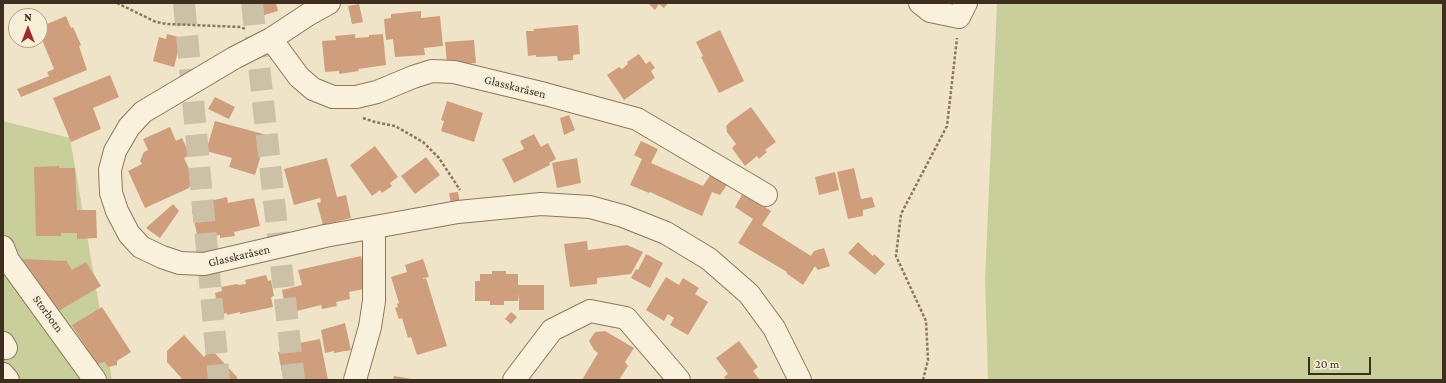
<!DOCTYPE html>
<html>
<head>
<meta charset="utf-8">
<style>
  body { margin:0 }
  #map { position:relative; width:1446px; height:383px; overflow:hidden; background:#f0e4c8; font-family:"Crimson Pro",serif }
  canvas { display:block }
  .frame { position:absolute; inset:0; border:4px solid #3d2e20; pointer-events:none }
  .north { position:absolute; left:8px; top:8px; width:40px; height:40px; box-sizing:border-box; background:#f7eed8; border:1px solid #ada18e; border-radius:50%; rotate:0deg; font-size:11px; font-weight:700; line-height:16px; text-align:center; color:#3d2e20 }
  .north::after { content:''; display:block; margin:auto; width:14px; height:18px; background:#9e2a2b; clip-path:polygon(50% 0,100% 100%,50% 72%,0 100%) }
  .scale { position:absolute; left:1308px; top:357px; width:63px; height:18px; box-sizing:border-box; border:2px solid #3d2e20; border-top:0; padding-left:5px; font-size:12px; line-height:14px; white-space:nowrap; color:#3d2e20; -webkit-text-stroke:3px #f7eed8; paint-order:stroke }
</style>
</head>
<body>
<div id="map">
<canvas width="1446" height="383"></canvas>
<div class="frame"></div>
<div class="north">N</div>
<div class="scale">20 m</div>
</div>
<script>
const ctx = document.querySelector('canvas').getContext('2d');
ctx.lineJoin = 'round';
function fillPath(path, color) { ctx.fillStyle = color; ctx.fill(path, 'evenodd'); }
const toPath = rows => new Path2D(rows.map(r => 'M' + r).join(''));
function trace(path, color, width, dash) { ctx.strokeStyle = color; ctx.lineWidth = width; ctx.lineCap = dash ? 'butt' : 'round'; ctx.setLineDash(dash || []); ctx.stroke(path); }
function write(font, color, halo, rows, align = 'center') {
  ctx.font = font + ' "Crimson Pro",serif'; ctx.lineWidth = 4; ctx.setLineDash([]); ctx.textBaseline = 'middle'; ctx.strokeStyle = halo; ctx.fillStyle = color; for (const [text, x, y, turn = 0] of rows) {
    ctx.save(); ctx.translate(x, y); ctx.rotate((+turn || 0) * Math.PI / 180); ctx.textAlign = isNaN(turn) ? turn : align; if (halo) ctx.strokeText(text, 0, 0); ctx.fillText(text, 0, 0); ctx.restore();
  }
}
fillPath(toPath([
  [997,3,1443,3,1443,380,988,380,985,279],
  [3,121,70,138,112,380,5,380,3,378]
]), '#c9cf9b');
fillPath(toPath([
  [260,3,276,3,278,11,258,17,254,4],
  [648,3,668,3,664,8,659,4,655,10],
  [359,4,363,22,352,24,348,6],
  [421,11,421,18,440,16,443,46,424,48,425,55,395,57,393,39,386,40,384,19,391,18,391,14],
  [66,16,71,28,73,27,81,45,79,46,87,70,21,97,17,89,49,76,47,72,54,69,40,35,40,27],
  [578,25,580,54,573,55,573,60,558,61,557,56,536,57,536,55,528,56,526,31,534,31,533,29],
  [720,30,744,81,719,93,701,57,703,56,696,42],
  [167,34,179,37,180,44,174,67,153,61,159,37,166,39],
  [355,34,355,38,369,37,369,35,383,34,386,65,358,69,359,71,339,74,339,71,325,72,322,41,336,40,335,36],
  [474,40,476,63,447,65,445,42],
  [639,54,646,64,650,61,655,68,651,71,655,78,624,100,607,75,619,67,622,69,628,64,627,62],
  [110,75,119,97,93,108,101,129,71,142,53,98],
  [215,97,235,107,229,119,208,109],
  [447,101,483,113,474,142,441,131,444,121,441,120],
  [751,107,776,142,765,150,767,152,759,159,757,156,745,166,732,148,736,144,727,132,726,126,730,122],
  [569,115,575,130,564,135,560,118],
  [215,121,267,135,255,175,229,167,232,158,206,151],
  [170,127,176,141,182,138,190,155,184,158,193,177,189,188,145,208,128,171,142,164,140,161,144,152,148,150,143,139],
  [534,134,541,147,548,143,556,159,549,163,550,165,514,183,502,159,524,149,520,141],
  [641,141,658,149,651,163,703,186,711,174,727,185,720,195,712,192,702,216,650,192,649,193,630,185,642,159,634,155],
  [375,146,398,177,390,183,392,186,382,193,380,190,372,196,350,165],
  [426,157,440,175,415,194,401,176],
  [327,158,337,197,346,195,351,218,323,225,317,203,321,202,320,198,294,205,284,169],
  [577,158,581,183,557,188,552,163],
  [59,166,59,168,75,168,77,210,96,210,97,238,77,239,77,233,61,233,61,236,36,236,34,167],
  [854,168,861,199,872,197,875,207,863,210,863,216,848,219,837,172],
  [835,172,839,190,819,195,815,177],
  [458,192,460,203,451,204,449,193],
  [743,193,771,211,762,225,811,256,814,251,824,248,830,266,818,270,815,266,803,285,786,273,787,272,738,243,753,219,735,207],
  [227,197,228,203,254,198,260,226,234,232,235,236,220,238,220,235,198,239,192,211,211,207,210,201],
  [173,204,179,211,160,238,146,228],
  [587,241,588,250,627,245,643,252,631,274,597,278,597,284,570,287,564,244],
  [858,242,873,256,874,254,885,264,875,275,848,253],
  [646,254,663,263,650,288,631,278,636,269,638,270],
  [361,256,369,288,349,292,350,299,336,302,337,306,322,309,321,305,297,311,295,304,285,306,282,290,302,285,298,270],
  [21,259,65,261,66,260,72,270,86,262,101,286,57,312,32,272,30,274],
  [423,259,429,277,423,278,423,279,426,278,447,346,417,355,411,337,408,338,402,318,399,319,395,308,398,307,397,304,399,303,391,277,407,272,405,265],
  [492,271,506,271,506,274,518,274,518,285,544,285,544,310,519,310,519,293,518,301,504,301,504,305,490,305,490,301,475,301,475,281,480,281,480,274,492,274],
  [266,275,268,281,271,280,274,296,271,297,273,307,240,314,240,312,227,315,227,313,219,315,215,293,222,291,221,287,237,284,238,285,246,284,245,280],
  [666,277,679,285,683,278,699,288,695,294,708,302,688,335,670,325,674,318,668,314,664,321,646,310],
  [102,307,131,352,117,361,117,365,108,367,105,362,96,364,90,358,92,357,72,325],
  [511,312,517,317,511,324,505,319],
  [345,323,351,350,334,353,334,351,325,353,321,330],
  [605,331,634,348,625,362,628,366,619,380,582,380,598,353,594,350,589,341,595,332],
  [184,335,204,357,211,349,237,377,237,380,183,380,167,362,167,351],
  [320,339,328,380,296,380,295,375,283,377,278,352,290,349,289,345],
  [739,341,758,367,753,371,760,380,726,380,724,377,728,374,716,358],
  [394,376,412,379,412,380,393,380]
]), '#cf9f7d');
trace(toPath([
  [184,3,219,380],
  [252,3,294,380]
]), '#ccc0a6', 22, [22, 11]);
const minor = toPath([
  [329,3,309,14,271,39,234,58,143,112,129,127,115,151,110,170,111,193,117,211,129,234,141,247,162,257,180,263,204,264,325,236,458,212,541,204,590,207,623,216,666,233,709,259,749,294,774,328,800,380],
  [920,3,930,11,959,17,966,3],
  [271,39,299,77,313,89,333,97,356,97,377,92,413,77,432,71,454,72,545,94,637,119,766,195],
  [3,247,8,260,95,380],
  [3,343,6,348],
  [3,374,8,380],
  [355,380,370,327,374,301,374,228],
  [514,380,552,330,590,311,626,318,679,380]
]);
trace(minor, '#8d765c', 24);
trace(toPath([
  [117,3,156,22,167,24,241,27,245,29],
  [363,118,375,122,395,126,423,142,439,158,460,190],
  [923,380,928,360,926,321,896,256,901,214,947,126,957,38]
]), '#8d765c', 2.5, [3, 2]);
trace(minor, '#faf1dc', 22);
write('12px', '#3d2e20', '#f7eed8', [
  ["Glasskaråsen",515,87,14],
  ["Glasskaråsen",239,256,-13],
  ["Storbotn",48,314,54]
]);
</script>
</body>
</html>
